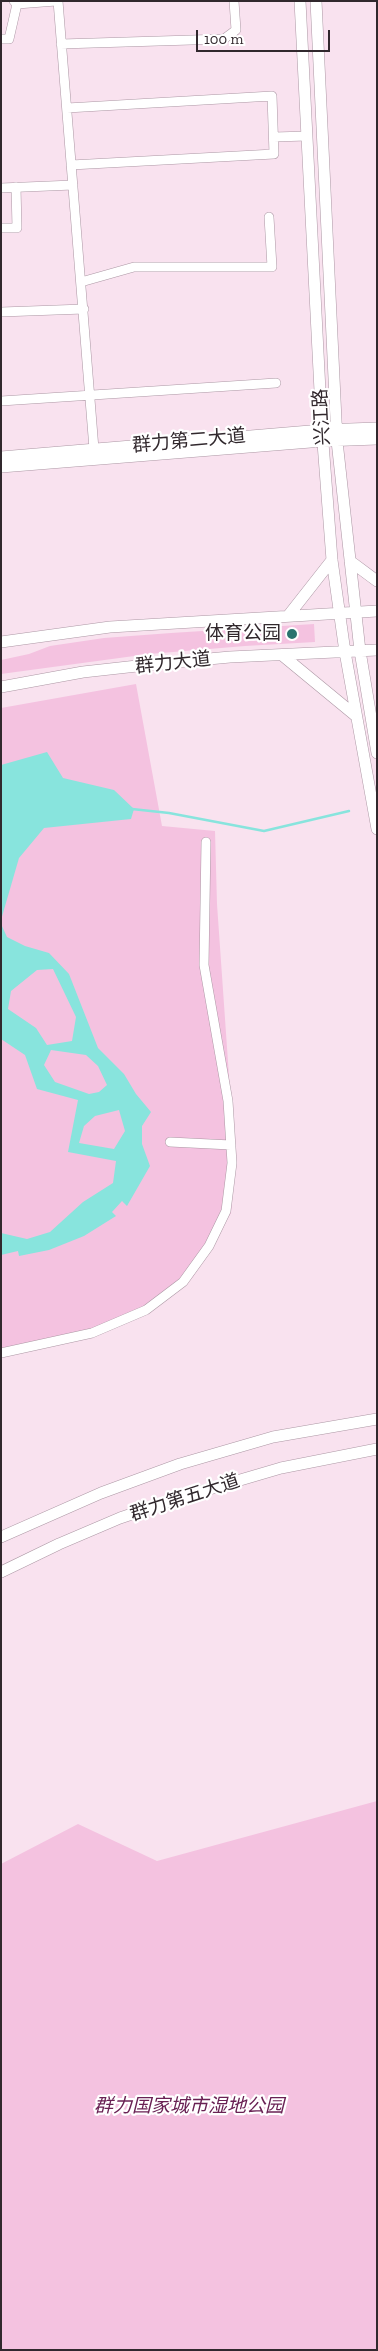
<!DOCTYPE html>
<html>
<head>
<meta charset="utf-8">
<style>
  body { margin:0 }
  #map { position:relative; width:378px; height:2351px; overflow:hidden; background:#f9e2ef; font-family:"Zilla Slab",serif }
  canvas { display:block }
  .frame { position:absolute; inset:0; border:2px solid #31282d; pointer-events:none }
  .scale { position:absolute; left:196px; top:30px; width:134px; height:22px; box-sizing:border-box; border:2px solid #31282d; border-top:0; padding-left:6px; font-size:15px; line-height:18px; white-space:nowrap; color:#31282d; -webkit-text-stroke:4px #fff; paint-order:stroke }
</style>
</head>
<body>
<div id="map">
<canvas width="378" height="2351"></canvas>
<div class="frame"></div>
<div class="scale">100 m</div>
</div>
<script>
const ctx = document.querySelector('canvas').getContext('2d');
ctx.lineJoin = 'round';
function fillPath(path, color) { ctx.fillStyle = color; ctx.fill(path, 'evenodd'); }
const toPath = rows => new Path2D(rows.map(r => 'M' + r).join(''));
function trace(path, color, width, dash) { ctx.strokeStyle = color; ctx.lineWidth = width; ctx.lineCap = dash ? 'butt' : 'round'; ctx.setLineDash(dash || []); ctx.stroke(path); }
function write(font, color, halo, rows, align = 'center') {
  ctx.font = font + ' "Zilla Slab","Noto Sans SC",serif'; ctx.lineWidth = 4.5; ctx.setLineDash([]); ctx.textBaseline = 'middle'; ctx.strokeStyle = halo; ctx.fillStyle = color; for (const [text, x, y, turn = 0] of rows) {
    ctx.save(); ctx.translate(x, y); ctx.rotate((+turn || 0) * Math.PI / 180); ctx.textAlign = isNaN(turn) ? turn : align; if (halo) ctx.strokeText(text, 0, 0); ctx.fillText(text, 0, 0); ctx.restore();
  }
}
fillPath(toPath([
  [314,624,315,642,245,646,149,654,1,674,1,660,29,654,50,646,104,638,171,633],
  [136,684,162,826,215,831,217,904,235,1162,231,1213,193,1277,149,1311,76,1337,1,1355,1,708],
  [377,1801,377,2350,1,2350,1,1864,78,1824,157,1861]
]), '#f4c2e0');
fillPath(toPath([
  [47,752,63,778,114,790,134,809,131,819,44,828,19,858,1,920,1,765],
  [1,924,7,937,25,946,49,953,69,974,98,1048,124,1074,136,1094,151,1112,142,1126,142,1144,150,1166,127,1206,122,1201,112,1212,116,1216,84,1236,49,1250,19,1256,18,1251,1,1255,1,1233,27,1239,50,1232,83,1202,113,1183,116,1161,68,1152,78,1100,37,1089,25,1055,1,1039],
  [53,969,76,1017,72,1041,47,1045,36,1028,8,1009,11,991,37,970],
  [51,1050,86,1055,98,1066,107,1085,99,1092,89,1094,55,1082,44,1065],
  [119,1110,125,1131,114,1149,79,1143,84,1126,95,1116]
]), '#88e4dd');
trace(toPath([
  [132,809,169,813,264,831,349,811]
]), '#88e4dd', 2.5);
const minor = toPath([
  [14,1,17,4,56,1],
  [58,1,94,449],
  [1,39,9,39,17,4],
  [61,44,224,39,236,30,234,1],
  [67,108,272,96,274,154,71,165],
  [274,137,307,136],
  [1,188,73,185],
  [1,228,17,228,16,187],
  [81,282,134,267,272,267,269,217],
  [1,312,84,309],
  [1,401,276,383],
  [170,1142,231,1145],
  [1,1353,92,1333,146,1310,183,1282,209,1246,226,1211,232,1163,228,1101,204,965,206,842]
]);
const major = toPath([
  [300,1,322,430,332,560,345,652,377,829],
  [316,1,337,441,360,651,377,753],
  [1,457,322,430,377,428],
  [1,467,323,441,377,439],
  [350,561,377,581],
  [288,616,332,560],
  [1,642,110,627,377,611],
  [282,655,356,716],
  [1,687,83,672,155,664,230,657,377,650],
  [1,1537,101,1493,180,1464,273,1437,377,1419],
  [1,1572,59,1544,120,1518,179,1498,281,1468,377,1449]
]);
trace(minor, '#ac97a4', 10);
trace(major, '#ac97a4', 12);
trace(minor, '#fff', 9);
trace(major, '#fff', 11);
for (const [x, y, r, color] of [
  [292,634,6,"#2a736f"]
]) { const dot = new Path2D(); dot.arc(x, y, r, 0, 2 * Math.PI); ctx.fillStyle = color; ctx.fill(dot); trace(dot, '#fff', 2); }
write('19px', '#31282d', '#fff', [
  ["兴江路",322,417,-93],
  ["群力第二大道",189,441,-5],
  ["群力大道",173,663,-6],
  ["群力第五大道",185,1498,-18]
]);
write('19px', '#31282d', '#fff', [
  ["体育公园",281,634]
], 'right');
write('italic 19px', '#692154', '#fff', [
  ["群力国家城市湿地公园",189,2107]
]);
</script>
</body>
</html>
